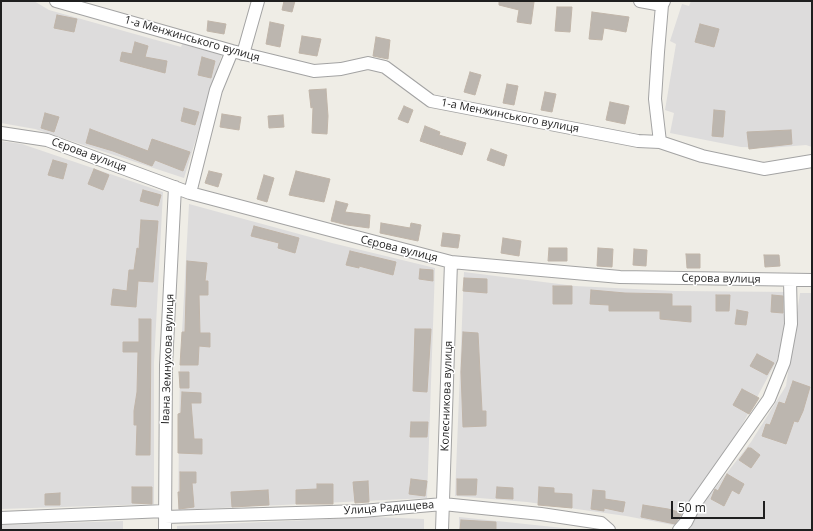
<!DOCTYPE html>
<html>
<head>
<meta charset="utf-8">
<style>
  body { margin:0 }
  #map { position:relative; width:813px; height:531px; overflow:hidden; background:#efede6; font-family:"Open Sans",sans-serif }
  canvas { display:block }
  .frame { position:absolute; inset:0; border:2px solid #1f1f1f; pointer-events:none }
  .scale { position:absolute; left:671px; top:501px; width:94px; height:18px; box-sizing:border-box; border:2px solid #1f1f1f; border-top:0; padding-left:5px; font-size:12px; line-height:14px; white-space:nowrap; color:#1f1f1f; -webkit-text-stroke:3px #fff; paint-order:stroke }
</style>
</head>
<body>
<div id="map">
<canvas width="813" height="531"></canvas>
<div class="frame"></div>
<div class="scale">50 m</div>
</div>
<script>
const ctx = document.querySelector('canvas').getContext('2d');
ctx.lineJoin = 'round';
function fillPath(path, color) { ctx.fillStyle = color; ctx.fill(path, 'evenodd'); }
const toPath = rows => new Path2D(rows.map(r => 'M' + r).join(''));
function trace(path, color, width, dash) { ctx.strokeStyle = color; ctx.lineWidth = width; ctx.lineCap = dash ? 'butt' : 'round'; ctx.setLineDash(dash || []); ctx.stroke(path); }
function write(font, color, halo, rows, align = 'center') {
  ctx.font = font + ' "Open Sans",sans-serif'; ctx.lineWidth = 3; ctx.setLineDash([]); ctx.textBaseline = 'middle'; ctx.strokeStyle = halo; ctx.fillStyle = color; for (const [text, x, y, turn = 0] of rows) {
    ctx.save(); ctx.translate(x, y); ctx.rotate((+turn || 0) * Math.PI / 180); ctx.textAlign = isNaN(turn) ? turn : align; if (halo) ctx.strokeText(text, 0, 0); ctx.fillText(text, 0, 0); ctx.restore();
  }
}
fillPath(toPath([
  [1,1,34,1,49,10,181,47,183,42,222,54,184,178,35,129,1,123],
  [691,1,812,1,812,147,806,145,769,148,741,147,670,133,674,113,665,110,676,44,670,41,682,4,689,6],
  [1,141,22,144,163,192,154,363,154,504,1,509],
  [189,204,332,243,435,268,427,498,178,510,180,369],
  [464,272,575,286,675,291,792,292,786,333,776,362,742,425,678,526,626,516,527,502,455,496],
  [800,293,812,293,812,530,685,530,700,502,709,496,751,442,786,386],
  [374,517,424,519,424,530,177,530,177,526],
  [459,517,582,530,583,530,459,530],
  [123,521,123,530,1,530,1,525]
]), '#dddcdc');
const building = toPath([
  [284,1,295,1,292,12,282,10,284,1],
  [499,1,534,2,531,24,517,22,519,10,499,5,499,1],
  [557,7,572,7,570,32,555,31,557,7],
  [592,12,629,17,626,32,604,28,602,40,589,39,592,12],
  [57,15,77,19,74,32,54,28,57,15],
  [208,21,226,24,224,34,207,31,208,21],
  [270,22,284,25,280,47,266,44,270,22],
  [700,24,719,29,714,47,695,42,700,24],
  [302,36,321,39,317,56,299,53,302,36],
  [376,37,390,40,388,59,373,56,376,37],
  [135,42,148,46,145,57,167,61,165,73,120,61,122,52,132,54,135,42],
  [202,57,215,61,211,78,198,75,202,57],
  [470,72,481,75,475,95,464,92,470,72],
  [507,84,518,86,514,105,503,103,507,84],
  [326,89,328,116,327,134,312,133,313,107,311,108,309,90,326,89],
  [545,92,556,94,552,112,541,110,545,92],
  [610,102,629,106,625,124,606,120,610,102],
  [404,106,413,110,408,123,398,119,404,106],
  [184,108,199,112,195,125,181,121,184,108],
  [714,110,725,111,723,137,712,136,714,110],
  [45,113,59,117,54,132,41,128,45,113],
  [222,114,241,117,239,130,220,127,222,114],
  [283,115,284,127,269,128,268,116,283,115],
  [425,126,440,132,439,135,466,143,462,155,420,141,425,126],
  [90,129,148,151,152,139,190,152,183,171,155,160,152,166,113,151,86,143,90,129],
  [791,130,792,144,749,149,747,132,791,130],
  [491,149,507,155,504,166,487,160,491,149],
  [53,160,67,164,63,179,48,175,53,160],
  [94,169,109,175,103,190,88,184,94,169],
  [209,171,222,174,218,187,205,183,209,171],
  [296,171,330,179,324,202,289,195,296,171],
  [264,175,274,178,267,202,257,199,264,175],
  [143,190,161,195,158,206,140,201,143,190],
  [336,201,348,204,345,212,370,215,369,228,347,225,331,221,336,201],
  [141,220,158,221,153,282,138,281,136,307,111,305,113,289,127,291,129,270,134,270,137,248,139,249,141,220],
  [381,223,410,228,411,223,421,225,418,241,380,233,381,223],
  [254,226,299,238,295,253,278,248,279,243,251,236,254,226],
  [443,233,460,235,458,248,441,246,443,233],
  [503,238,521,241,519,256,501,253,503,238],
  [549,248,567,248,567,261,548,261,549,248],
  [598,248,613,249,612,267,597,266,598,248],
  [634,249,647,250,646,266,633,265,634,249],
  [350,251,396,262,393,275,359,266,359,268,346,265,350,251],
  [686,254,700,254,700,268,687,268,686,254],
  [764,255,779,255,780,266,765,267,764,255],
  [187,261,207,263,205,281,208,281,208,295,199,295,200,333,210,333,210,347,199,346,198,365,180,365,182,332,185,332,187,261],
  [420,269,433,270,433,281,419,279,420,269],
  [464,278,487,279,487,293,463,291,464,278],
  [553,286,572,286,572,304,553,304,553,286],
  [591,290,625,293,672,294,672,306,691,306,691,322,660,319,660,311,609,311,609,305,590,304,591,290],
  [716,295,730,295,729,311,716,311,716,295],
  [772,295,783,296,783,313,771,312,772,295],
  [737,310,748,312,746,325,735,324,737,310],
  [139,319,151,319,150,455,136,455,137,425,134,425,134,411,137,392,138,352,123,352,123,342,139,342,139,319],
  [415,329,431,329,427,392,413,391,415,329],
  [463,332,478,333,482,411,486,411,486,426,463,427,461,372,463,332],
  [757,354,774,363,767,375,750,366,757,354],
  [179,372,189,372,189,388,180,388,179,372],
  [793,381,810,387,803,411,798,422,794,421,786,444,762,436,766,424,770,425,779,402,785,404,793,381],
  [742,389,759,398,749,414,733,405,742,389],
  [182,392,201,393,201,403,191,403,194,439,202,439,202,454,178,453,178,414,181,413,182,392],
  [411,422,428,422,427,437,410,437,411,422],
  [748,448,751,448,760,455,751,468,739,460,748,448],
  [180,472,196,472,196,483,192,483,194,507,179,509,178,492,180,492,180,472],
  [727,474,744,484,739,494,732,490,724,506,711,499,715,489,718,491,727,474],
  [411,479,427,481,425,496,409,494,411,479],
  [457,479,477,479,476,495,457,495,457,479],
  [368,481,369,502,355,503,353,482,368,481],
  [317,484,333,484,333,504,296,504,296,490,317,489,317,484],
  [132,487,152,487,152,504,132,503,132,487],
  [497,487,513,488,513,499,496,498,497,487],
  [539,487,554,488,554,493,572,494,572,508,538,505,539,487],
  [268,490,269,505,232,507,231,492,268,490],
  [593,490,605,491,605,499,625,502,623,512,604,508,604,511,591,509,593,490],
  [60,493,60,505,45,505,45,494,60,493],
  [643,505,668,509,682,513,675,524,656,520,641,517,643,505],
  [461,520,496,522,496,530,460,530,461,520]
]);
fillPath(building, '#bcb6af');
trace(building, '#c0b5a9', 1);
const minor = toPath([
  [56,1,232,51,314,71,341,69,368,63,385,67,431,101,638,141,660,142,702,156,764,169,812,161],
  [640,1,662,5],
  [243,54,258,1],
  [1,133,47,140,190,193,451,262,620,277,812,280],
  [660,142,655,99,658,52,662,5,664,1],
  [190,193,216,90,232,51],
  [165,517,362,511,443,504,541,514,601,523,609,530],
  [1,518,165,511],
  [165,530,166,365,175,187],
  [442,530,451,262],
  [679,530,686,522,695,504,769,399,784,362,791,324,790,280]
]);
trace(minor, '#a3a3a3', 14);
trace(minor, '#fff', 12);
write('11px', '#1f1f1f', '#fff', [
  ["1-а Менжинського вулиця",192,39,16],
  ["1-а Менжинського вулиця",510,116,11],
  ["Сєрова вулиця",89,155,20],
  ["Сєрова вулиця",399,249,14],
  ["Сєрова вулиця",721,279,1],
  ["Івана Земнухова вулиця",168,359,-88],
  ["Колесникова вулиця",447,396,-88],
  ["Улица Радищева",389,508,-4]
]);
</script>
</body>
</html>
